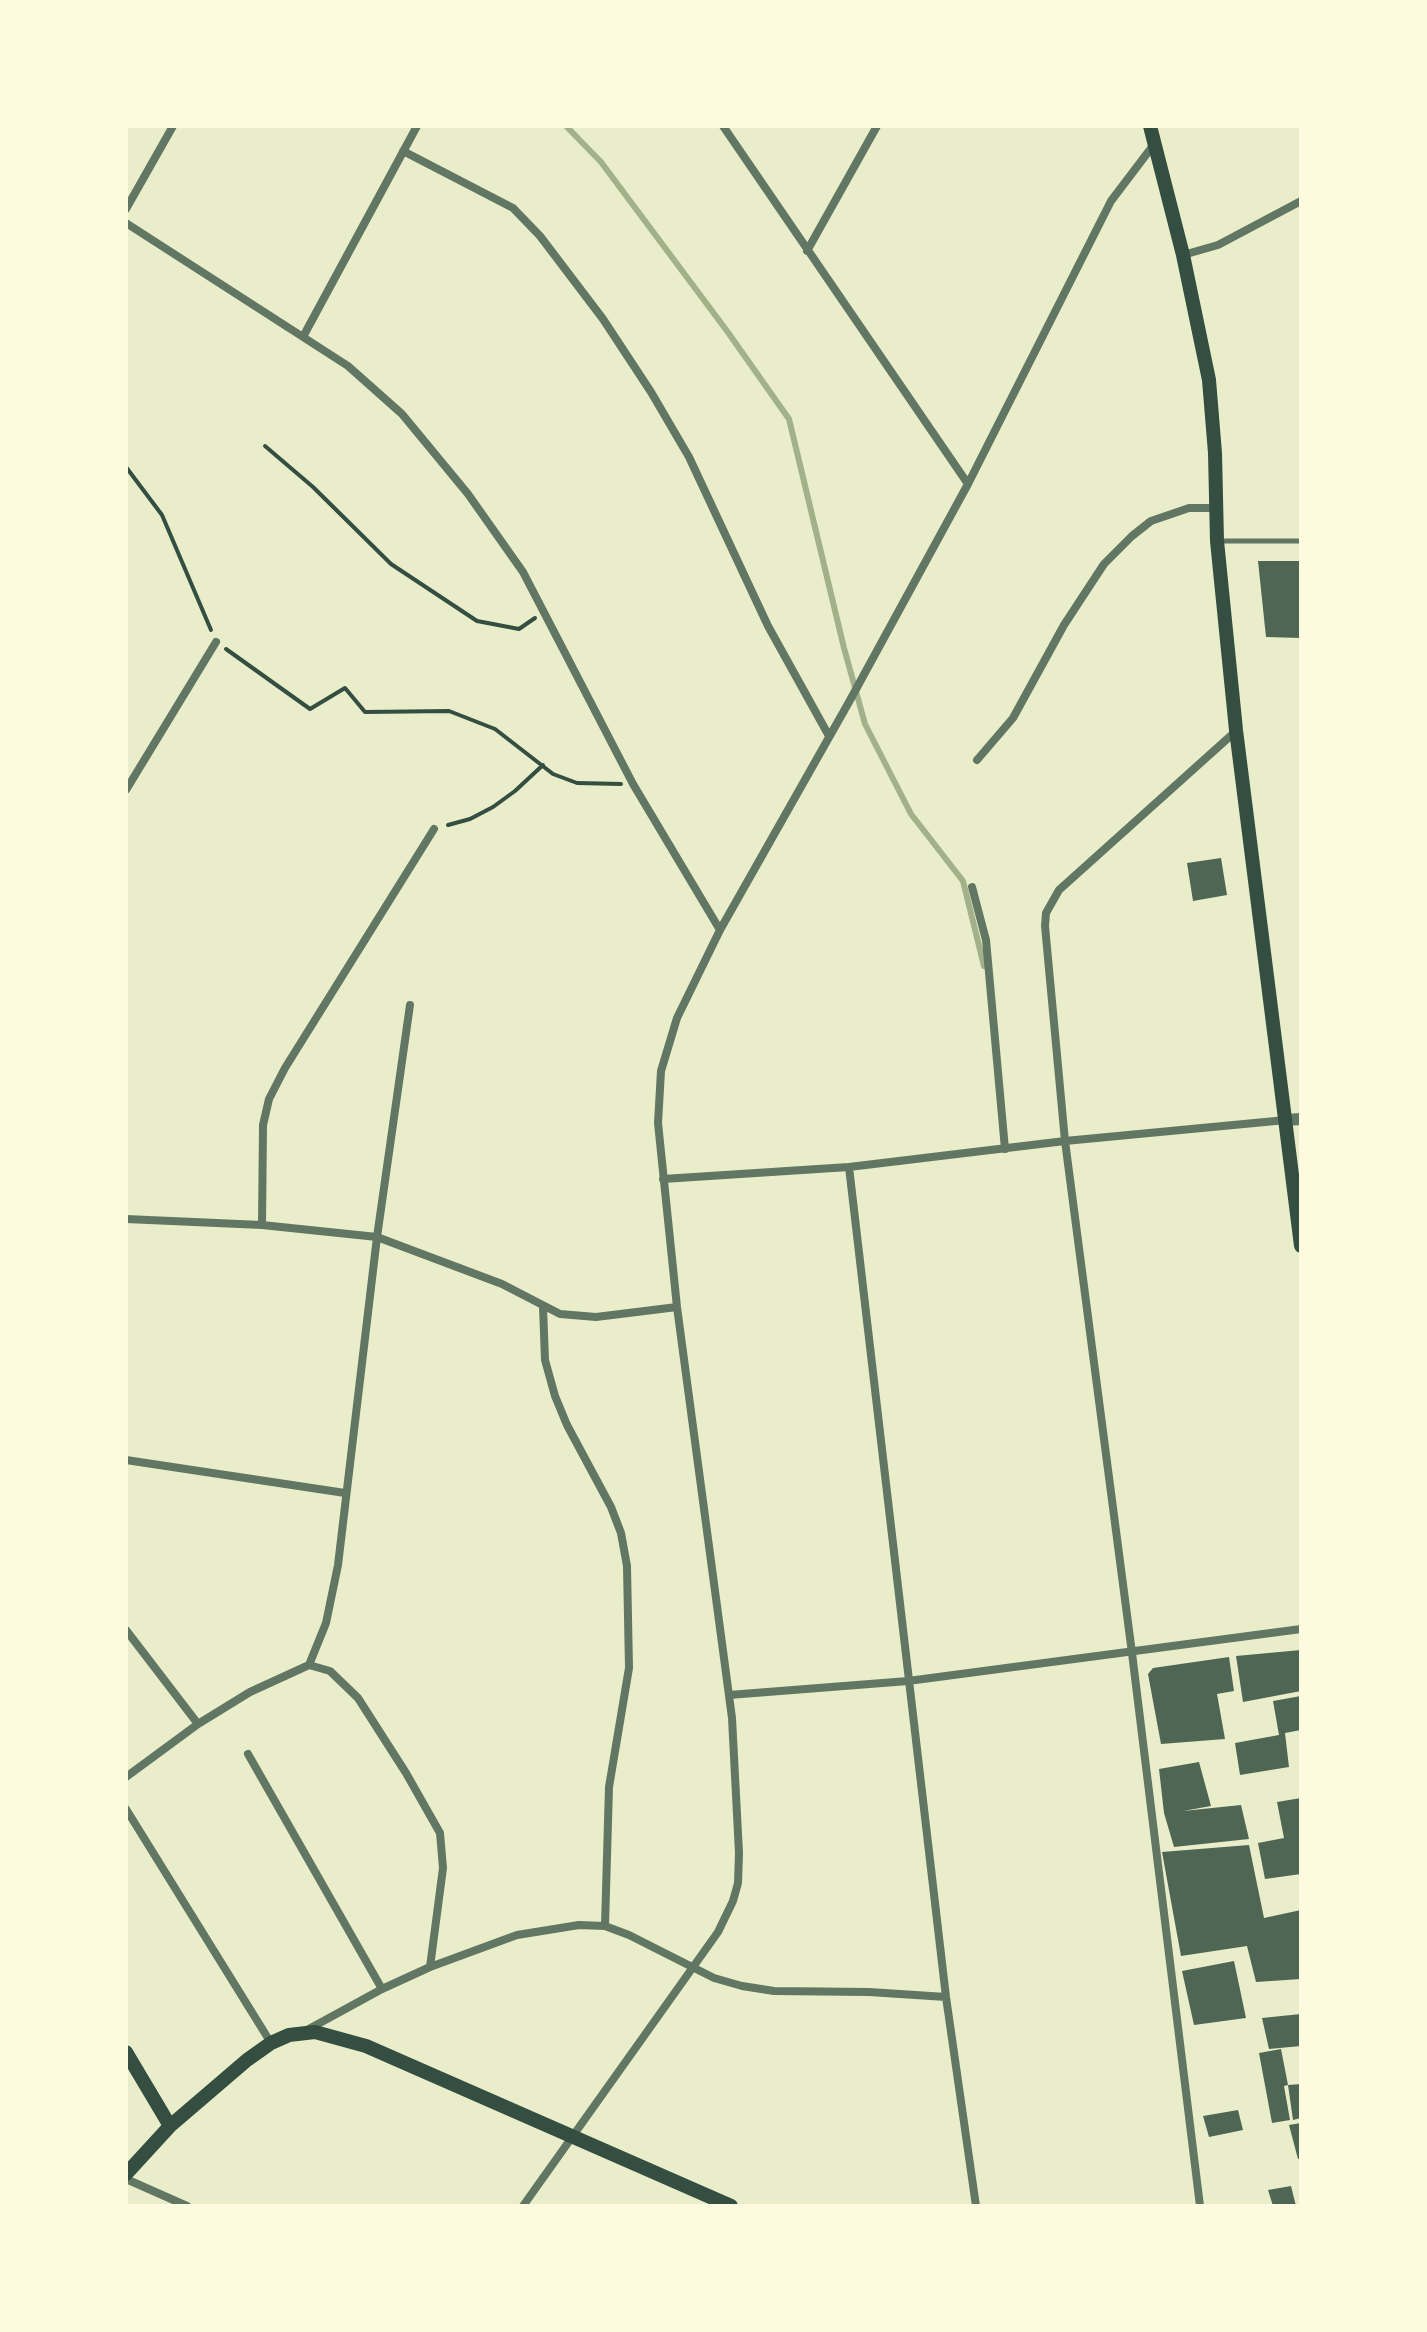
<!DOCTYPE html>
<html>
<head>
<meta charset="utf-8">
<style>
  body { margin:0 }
  #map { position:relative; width:1427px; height:2332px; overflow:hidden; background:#e9edc9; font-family:"PT Sans Narrow",sans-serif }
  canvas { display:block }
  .frame { position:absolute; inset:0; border:128px solid #fefae0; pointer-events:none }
</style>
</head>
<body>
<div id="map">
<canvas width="1427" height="2332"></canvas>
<div class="frame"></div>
</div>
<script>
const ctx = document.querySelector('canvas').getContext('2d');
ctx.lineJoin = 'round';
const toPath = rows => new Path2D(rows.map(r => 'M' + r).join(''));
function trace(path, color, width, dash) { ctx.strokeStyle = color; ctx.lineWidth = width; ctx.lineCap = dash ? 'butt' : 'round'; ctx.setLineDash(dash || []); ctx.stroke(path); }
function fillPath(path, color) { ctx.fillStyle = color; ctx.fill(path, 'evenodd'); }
trace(toPath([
  [566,126,601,162,727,331,789,419,844,648,865,724,911,814,963,881,984,966]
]), '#a3b18a', 6);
fillPath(toPath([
  [1258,561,1301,561,1301,638,1266,637],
  [1221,858,1227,895,1193,901,1187,863],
  [1301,1650,1301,1691,1243,1702,1236,1656],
  [1229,1657,1234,1691,1217,1694,1225,1739,1161,1744,1148,1674,1153,1668],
  [1301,1696,1301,1730,1285,1733,1289,1767,1240,1775,1235,1743,1279,1735,1273,1701],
  [1199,1762,1211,1806,1183,1811,1241,1805,1249,1839,1174,1847,1164,1813,1159,1769],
  [1301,1798,1301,1874,1265,1879,1258,1843,1284,1838,1277,1802],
  [1249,1845,1264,1918,1301,1910,1301,1979,1256,1982,1247,1946,1181,1956,1162,1852],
  [1234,1961,1246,2018,1194,2025,1182,1971],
  [1301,2014,1301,2046,1269,2049,1262,2018],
  [1281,2049,1288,2085,1301,2084,1301,2118,1293,2120,1288,2085,1284,2086,1290,2120,1272,2123,1259,2053],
  [1238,2110,1243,2130,1209,2137,1203,2116],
  [1301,2123,1301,2158,1298,2159,1289,2125],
  [1291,2186,1296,2206,1273,2206,1268,2190]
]), '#4f6655');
trace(toPath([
  [265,446,313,487,391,564,477,621,519,629,535,618],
  [126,467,162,515,211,630],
  [226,649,310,709,345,688,365,712,449,711,495,729,553,774,577,783,621,784],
  [448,825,470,819,493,807,515,791,543,765]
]), '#344e41', 4);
trace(toPath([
  [1218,541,1301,541]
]), '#617663', 5);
trace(toPath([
  [723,126,968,484],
  [403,151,513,208,540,236,603,319,651,392,689,457,768,626,829,736],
  [126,209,173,126],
  [126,223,348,366,402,414,468,494,523,572,633,784,720,930],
  [807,251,877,126],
  [1183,255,1218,245,1301,201],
  [304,335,417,126],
  [977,760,1013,718,1064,625,1104,564,1132,536,1151,521,1189,508,1216,508],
  [126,790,216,642],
  [972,887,986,940,1005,1149],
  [849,1167,946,1997,976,2206],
  [663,1179,849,1167,1065,1141,1286,1120],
  [126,1219,262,1225,377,1237,502,1284,560,1314,596,1317,677,1307],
  [262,1225,263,1125,269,1099,285,1068,434,829],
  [543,1307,545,1360,555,1396,567,1425,611,1507,621,1533,627,1566,629,1668,609,1787,605,1926],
  [126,1460,345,1493],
  [126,1630,198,1724],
  [309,1665,330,1671,358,1698,406,1773,440,1833,443,1868,430,1967],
  [729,1695,908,1681,1301,1629],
  [248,1754,382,1989],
  [126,1777,198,1724,250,1692,309,1665,326,1623,338,1565,377,1237,410,1005],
  [126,1809,271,2043],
  [307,2030,382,1989,430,1967,517,1935,579,1925,605,1926,629,1935,714,1978,742,1986,774,1991,869,1992,946,1997],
  [126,2179,187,2206],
  [523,2206,718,1932,733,1901,738,1883,739,1853,732,1718,677,1307,658,1123,661,1071,677,1018,720,930,849,702,968,484,1111,201,1155,143],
  [1200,2206,1132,1653,1065,1141,1045,926,1046,913,1059,890,1236,731]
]), '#617663', 8);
trace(toPath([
  [1286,1120,1301,1119]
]), '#617663', 12);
trace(toPath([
  [1150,126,1183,255,1209,380,1215,453,1217,541,1236,730,1301,1246],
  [126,2052,170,2126],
  [126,2174,170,2126,247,2060,271,2043,289,2035,315,2032,366,2046,731,2206]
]), '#344e41', 14);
</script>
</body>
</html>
